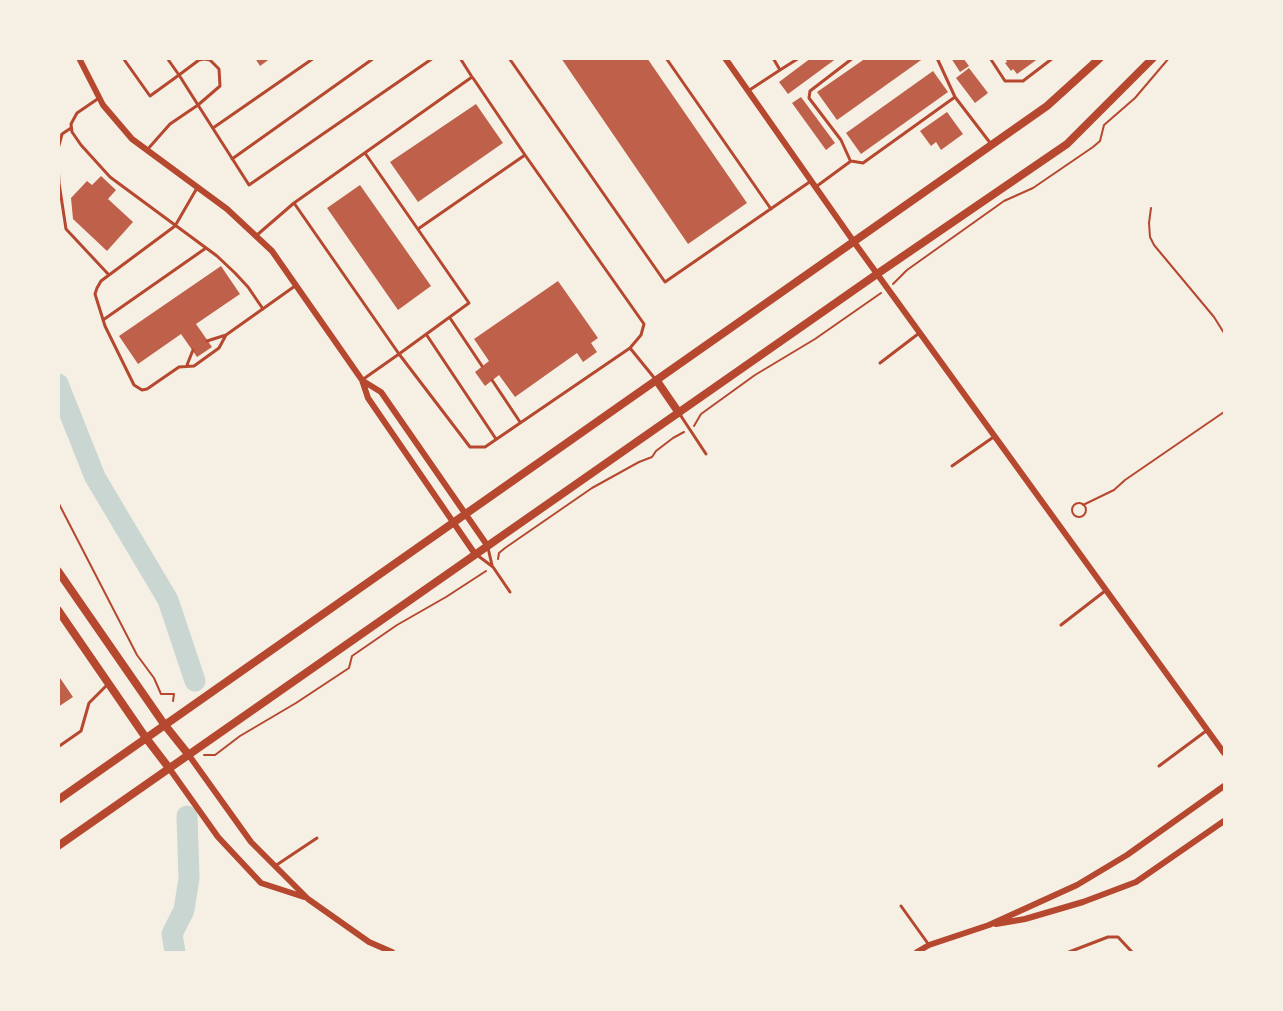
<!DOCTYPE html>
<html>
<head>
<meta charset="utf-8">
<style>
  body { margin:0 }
  #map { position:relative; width:1283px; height:1011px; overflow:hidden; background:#f6efe4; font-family:Raleway,sans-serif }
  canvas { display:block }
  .frame { position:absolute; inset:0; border:60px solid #f6efe4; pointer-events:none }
</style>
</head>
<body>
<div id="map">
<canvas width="1283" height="1011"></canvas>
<div class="frame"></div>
</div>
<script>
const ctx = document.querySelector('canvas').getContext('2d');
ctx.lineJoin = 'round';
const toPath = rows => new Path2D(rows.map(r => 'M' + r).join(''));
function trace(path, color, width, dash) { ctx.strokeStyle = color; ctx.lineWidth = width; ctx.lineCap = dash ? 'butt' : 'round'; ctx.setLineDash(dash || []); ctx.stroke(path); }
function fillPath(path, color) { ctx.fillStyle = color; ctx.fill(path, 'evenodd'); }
trace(toPath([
  [58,384,95,477,168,600,195,681],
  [175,952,172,934,184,910,189,878,187,816]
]), '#c9d6d2', 21);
fillPath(toPath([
  [255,58,271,58,260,66],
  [561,58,647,58,747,203,688,244],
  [811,58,837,58,788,94,779,82],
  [866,58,924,58,837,120,817,92],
  [951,58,963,58,969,66,960,72],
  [1005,58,1039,58,1017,74,1013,69,1011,71,1005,63,1007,62],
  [969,68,988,93,975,103,956,78],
  [933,71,948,92,861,154,846,133],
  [801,97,835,143,826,150,792,103],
  [476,104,503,143,418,202,390,162],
  [947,112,963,134,941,150,936,142,931,146,920,131],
  [101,176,116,190,108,199,133,222,107,251,73,219,71,198,87,181,92,185],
  [360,185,431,286,398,310,327,208],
  [221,266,240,294,196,324,212,347,197,357,181,334,138,364,119,336],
  [558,281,598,338,591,343,597,352,583,362,577,353,515,397,499,375,485,386,475,372,489,361,474,339],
  [58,675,73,697,58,707]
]), '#bf614a');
trace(toPath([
  [1151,208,1149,223,1150,237,1154,245,1214,317,1224,333],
  [893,284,907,270,1004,201,1033,188,1093,147,1100,141,1104,125,1135,98,1169,58],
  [694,426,701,414,755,375,815,339,881,293],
  [58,502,137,655,154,678,161,694,174,694,173,701],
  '1072 510a7 7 0 1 1 14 0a7 7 0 1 1-14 0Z',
  [1083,505,1114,490,1125,480,1224,412],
  [498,559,499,553,505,548,592,488,639,462,652,457,656,451,673,438,684,432],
  [204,755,215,755,240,736,296,703,349,668,352,656,397,625,446,597,486,571]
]), '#b5482f', 2);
trace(toPath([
  [123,58,150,96,179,75,199,60,204,59,210,60,219,69,220,86,198,105,179,75,167,58],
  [509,58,665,282,811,181],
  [666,58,771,209],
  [937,58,955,97],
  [990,58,1005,81,1023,81,1053,58],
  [780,70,799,58],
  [748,91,780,70,773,58],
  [99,98,77,113,71,124,72,132,81,145,110,177,217,256,235,273,248,287,263,309],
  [213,128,314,58],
  [58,149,62,134,71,128],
  [147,150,170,124,198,105,249,185,433,58],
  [365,153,469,303,399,354,470,447,485,447,630,348],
  [525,155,644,324,641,335,630,348,656,380],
  [232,159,374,58],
  [850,160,841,140,809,98,810,91,853,58],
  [58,161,59,183,66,229,109,275],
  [817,186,851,161,863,163,955,97,991,144],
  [197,188,175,226,101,281,97,288,95,294,105,326,134,385,142,390,147,389,179,367,194,366,219,348,226,335,295,286],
  [294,203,399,354,362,380],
  [418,229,525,155,473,78],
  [257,235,294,203,472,77,460,58],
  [450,318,482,366],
  [103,320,206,248],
  [426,334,496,439],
  [207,341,226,335],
  [880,363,918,334],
  [187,365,193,350],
  [492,380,520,422],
  [679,413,706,454],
  [952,466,995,436],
  [488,548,492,565],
  [477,555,493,567,510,592],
  [1061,625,1105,591],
  [58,747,81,731,89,703,109,683],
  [1159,766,1206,731],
  [275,866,317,838],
  [901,906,929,945],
  [1069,952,1108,937,1118,937,1132,952]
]), '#b5482f', 3);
trace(toPath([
  [79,58,103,105,132,139,227,209,272,251,362,380,368,398,475,554],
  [725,58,854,242,1224,753],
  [363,381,381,392,487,545],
  [188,754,251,842,308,899,369,942,392,952],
  [169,768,218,837,261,883,304,897],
  [996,924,1025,919,1083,902,1136,882,1224,821],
  [917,952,929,945,989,925,1077,885,1127,855,1224,786]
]), '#b5482f', 6);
trace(toPath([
  [657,381,679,413],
  [58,571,164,724,188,754],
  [58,610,146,738,169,768],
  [58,800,1047,106,1100,58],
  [58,846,877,274,1067,144,1153,58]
]), '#b5482f', 8);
</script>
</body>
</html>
